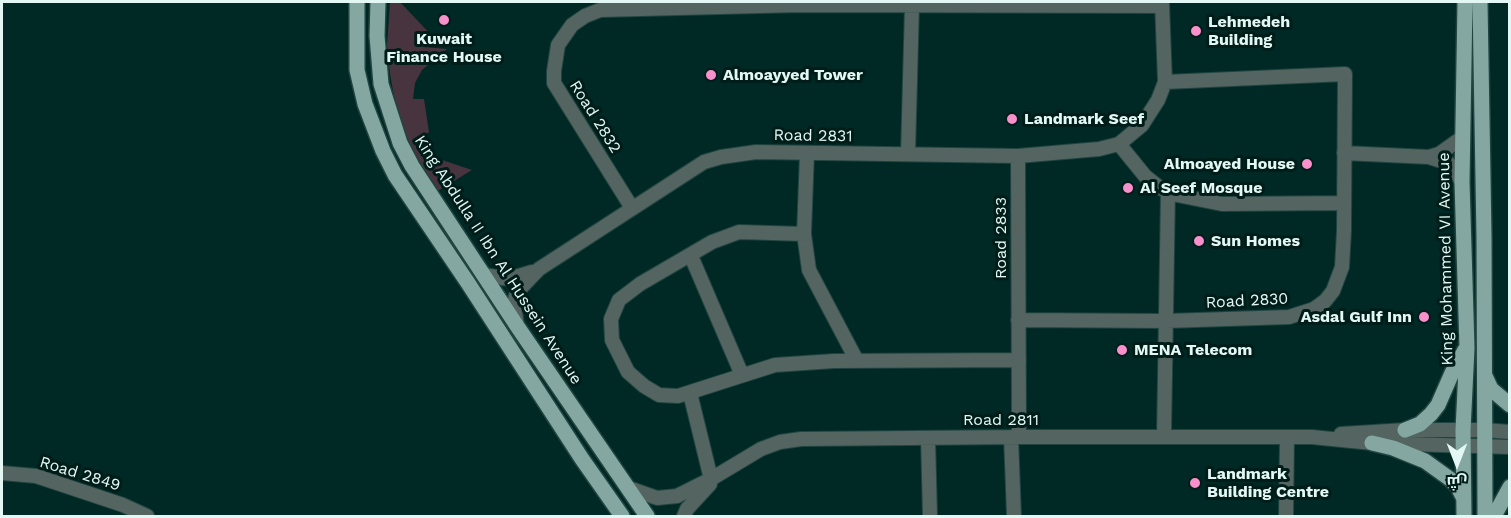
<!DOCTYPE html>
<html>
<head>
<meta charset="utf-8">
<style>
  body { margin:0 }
  #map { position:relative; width:1511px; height:518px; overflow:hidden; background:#002824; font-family:"Work Sans",Cairo,sans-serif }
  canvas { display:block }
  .frame { position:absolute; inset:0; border:3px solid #e3f8f5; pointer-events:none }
  .north { position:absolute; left:1427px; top:434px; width:60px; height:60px; -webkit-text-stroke:4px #001d1a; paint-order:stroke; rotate:180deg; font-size:16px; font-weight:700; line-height:24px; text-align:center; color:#e3f8f5 }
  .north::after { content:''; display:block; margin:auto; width:21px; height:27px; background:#e3f8f5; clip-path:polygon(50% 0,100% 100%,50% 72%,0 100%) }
</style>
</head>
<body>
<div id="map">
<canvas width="1511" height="518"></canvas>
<div class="frame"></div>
<div class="north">ش</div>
</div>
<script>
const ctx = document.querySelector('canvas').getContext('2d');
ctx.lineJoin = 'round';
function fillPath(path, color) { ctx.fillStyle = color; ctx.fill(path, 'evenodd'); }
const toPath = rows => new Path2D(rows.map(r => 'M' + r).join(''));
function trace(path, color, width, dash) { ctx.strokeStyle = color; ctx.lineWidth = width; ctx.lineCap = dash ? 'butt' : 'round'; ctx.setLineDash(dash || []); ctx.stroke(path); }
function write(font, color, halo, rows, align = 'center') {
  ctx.font = font + ' "Work Sans",sans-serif'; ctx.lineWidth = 6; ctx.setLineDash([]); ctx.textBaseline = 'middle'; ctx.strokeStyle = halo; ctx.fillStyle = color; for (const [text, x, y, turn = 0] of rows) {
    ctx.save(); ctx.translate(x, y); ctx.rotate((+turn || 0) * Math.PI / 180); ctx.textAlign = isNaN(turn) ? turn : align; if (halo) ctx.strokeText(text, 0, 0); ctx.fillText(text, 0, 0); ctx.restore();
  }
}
fillPath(toPath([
  [390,2,400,2,435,39,437,47,424,47,447,49,422,70,415,83,413,99,424,99,429,132,422,136,432,152,442,160,472,170,436,192,409,148,398,118,390,74,387,45]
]), '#48343e');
const minor = toPath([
  [1119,144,1145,176,1160,188,1177,195,1222,204,1343,203],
  [807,153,804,234,809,270,857,361],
  [1344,153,1429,157,1448,163,1454,169,1462,182],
  [908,154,912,5],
  [1018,156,1019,437],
  [1429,157,1439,154,1463,137],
  [632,208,554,83,554,71,558,45,572,25,585,16,600,10,801,5,1162,6],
  [804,234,739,232,712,242,640,284,619,300,611,319,612,340,628,372,644,386,659,395,678,396,775,365,834,361,1019,360],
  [691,256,742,375],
  [484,275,509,279,532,272],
  [1018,320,1166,321,1289,317,1314,309,1325,301,1333,291,1342,267,1344,231,1345,74,1165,82],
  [517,326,514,303,517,292,539,269,704,162,721,157,756,152,1018,156,1099,149,1119,144,1142,125,1158,100,1165,82,1162,2],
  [690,393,711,479],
  [1341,434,1405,430,1484,430,1510,432],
  [1164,436,1168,191],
  [1011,437,1014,516],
  [928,438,930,516],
  [2,473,36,476,123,505,147,516],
  [629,488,657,498,677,496,711,479,761,449,780,442,801,439,1019,437,1312,437,1372,443,1510,447],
  [684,516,687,509,710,484],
  [1286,516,1287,437]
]);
const major = toPath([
  [357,2,357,70,365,104,383,151,395,175,468,283,582,459,622,516],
  [378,2,377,36,381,84,400,143,412,166,517,326,647,516],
  [1480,2,1484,237,1485,516],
  [1485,376,1491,389,1510,405],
  [1405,430,1420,424,1431,414,1438,405,1452,373,1465,350],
  [1372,443,1393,448,1425,461,1450,479,1458,487,1463,497],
  [1464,516,1463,430,1467,348,1462,182,1465,2],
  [1494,516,1510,487]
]);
trace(minor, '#204541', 16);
trace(major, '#204541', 18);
trace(minor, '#536461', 14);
trace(major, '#84a7a1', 15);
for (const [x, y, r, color] of [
  [444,20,6,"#f890cb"],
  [1196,31,6,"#f890cb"],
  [711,75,6,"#f890cb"],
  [1012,119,6,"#f890cb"],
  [1307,164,6,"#f890cb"],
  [1128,188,6,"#f890cb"],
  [1199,241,6,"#f890cb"],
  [1424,317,6,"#f890cb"],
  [1122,350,6,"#f890cb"],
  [1195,483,6,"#f890cb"]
]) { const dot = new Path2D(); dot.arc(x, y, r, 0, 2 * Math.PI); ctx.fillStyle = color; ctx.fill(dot); trace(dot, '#001d1a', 2); }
write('bold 16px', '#e3f8f5', '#001d1a', [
  ["Lehmedeh",1208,22],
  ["Building",1208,40],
  ["Kuwait",444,39,"center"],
  ["Finance House",444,57,"center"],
  ["Almoayyed Tower",723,75],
  ["Landmark Seef",1024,119],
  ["Almoayed House",1295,164,"right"],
  ["Al Seef Mosque",1140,188],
  ["Sun Homes",1211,241],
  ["Asdal Gulf Inn",1412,317,"right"],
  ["MENA Telecom",1134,350],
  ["Landmark",1207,474],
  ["Building Centre",1207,492]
], 'left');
write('16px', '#e3f8f5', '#001d1a', [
  ["Road 2832",595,117,58],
  ["Road 2831",813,136,1],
  ["Road 2833",1001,238,-90],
  ["King Mohammed VI Avenue",1446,259,-91],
  ["King Abdulla II Ibn Al Hussein Avenue",498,260,57],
  ["Road 2830",1247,301,-3],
  ["Road 2811",1001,420],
  ["Road 2849",80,474,17]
]);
</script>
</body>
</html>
